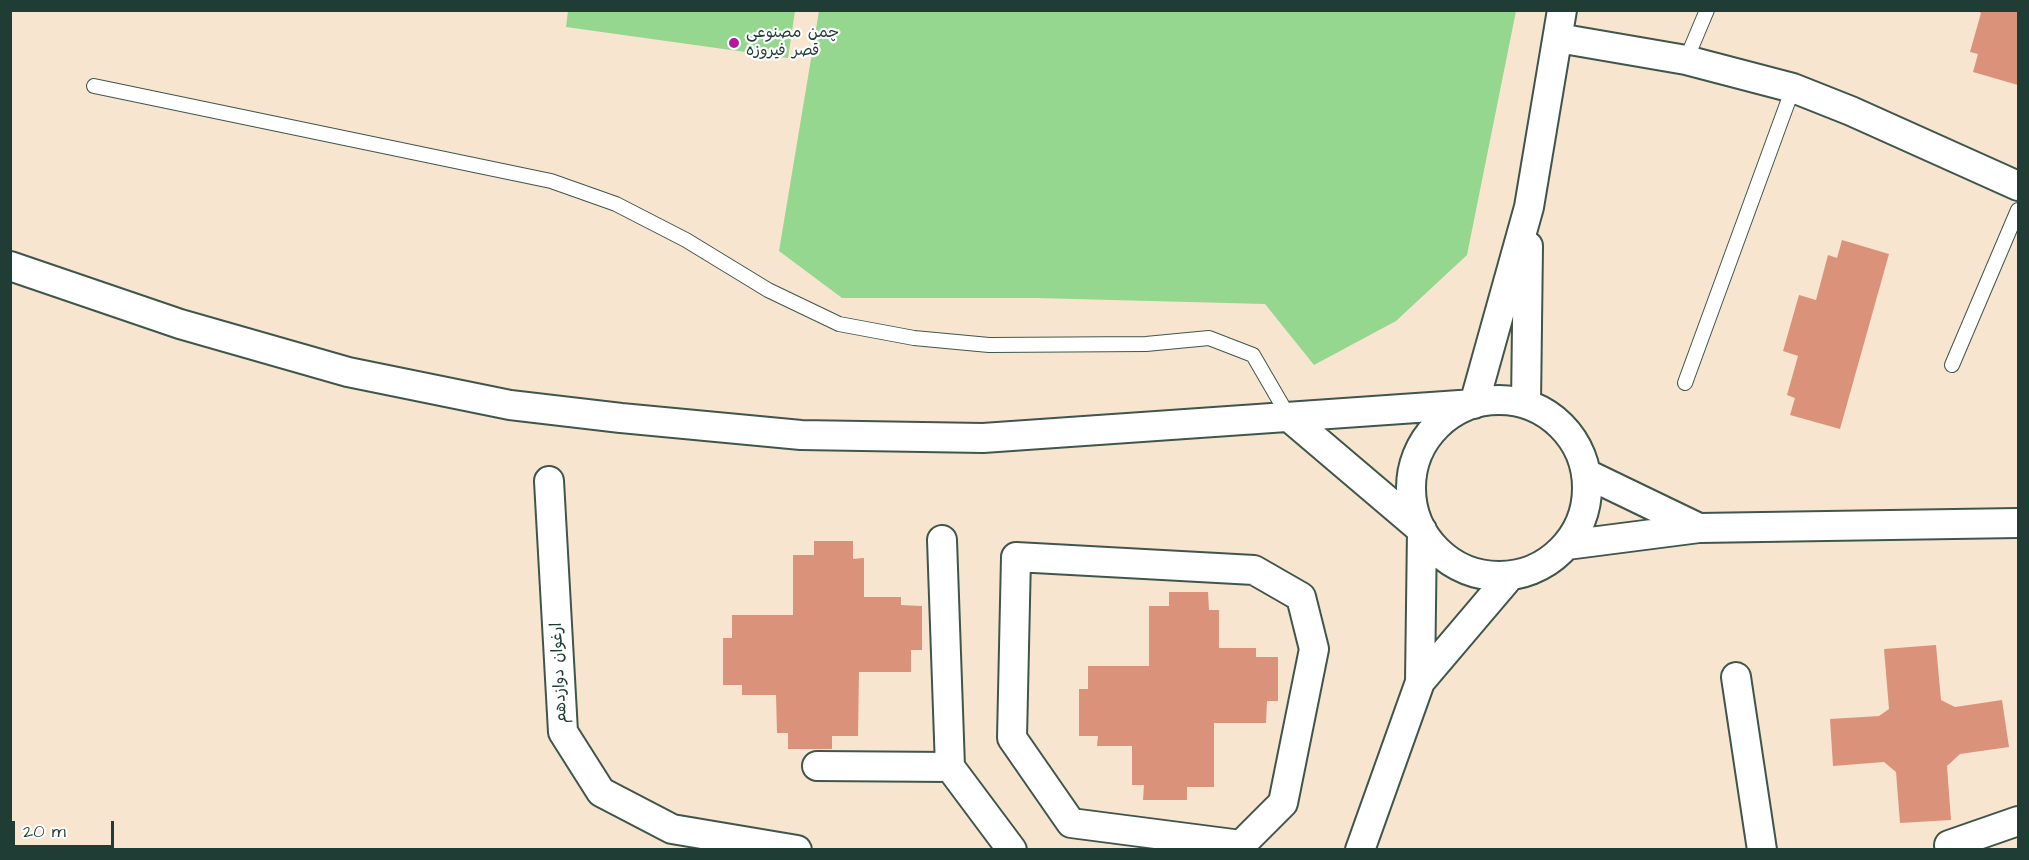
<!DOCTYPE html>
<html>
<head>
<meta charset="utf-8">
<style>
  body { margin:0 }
  #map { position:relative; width:2029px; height:860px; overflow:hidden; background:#f7e5d0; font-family:"Architects Daughter",sans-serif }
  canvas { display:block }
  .frame { position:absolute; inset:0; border:12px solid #1f3d34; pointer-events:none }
  .scale { position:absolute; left:12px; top:821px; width:102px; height:27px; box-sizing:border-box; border:3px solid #1f3d34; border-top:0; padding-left:8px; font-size:18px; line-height:21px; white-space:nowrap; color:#1f3d34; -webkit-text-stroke:4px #fff; paint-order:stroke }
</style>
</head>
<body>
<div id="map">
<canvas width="2029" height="860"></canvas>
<div class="frame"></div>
<div class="scale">20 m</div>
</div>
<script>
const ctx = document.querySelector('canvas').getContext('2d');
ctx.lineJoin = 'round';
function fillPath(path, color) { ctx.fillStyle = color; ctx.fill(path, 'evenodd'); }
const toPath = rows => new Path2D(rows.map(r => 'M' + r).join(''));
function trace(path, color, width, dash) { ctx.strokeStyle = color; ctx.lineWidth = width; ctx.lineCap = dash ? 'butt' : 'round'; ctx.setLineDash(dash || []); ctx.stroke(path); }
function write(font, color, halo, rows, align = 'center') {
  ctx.font = font + ' "Architects Daughter","Playpen Sans Arabic",sans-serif'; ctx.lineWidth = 4.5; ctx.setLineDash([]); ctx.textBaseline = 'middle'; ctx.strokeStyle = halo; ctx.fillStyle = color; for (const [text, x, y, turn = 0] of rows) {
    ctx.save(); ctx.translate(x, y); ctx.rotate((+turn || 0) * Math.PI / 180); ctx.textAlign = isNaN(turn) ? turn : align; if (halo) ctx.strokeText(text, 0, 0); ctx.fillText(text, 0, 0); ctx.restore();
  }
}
fillPath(toPath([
  [568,11,568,10,795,11,788,58,566,27],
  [819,11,819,10,1516,11,1467,255,1396,321,1314,365,1265,304,1036,298,842,298,779,251]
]), '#95d78f');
fillPath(toPath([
  [1976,10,2018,10,2018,85,1973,72,1978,54,1970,52,1981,13],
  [1842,240,1889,254,1840,429,1790,415,1795,398,1787,395,1798,356,1783,351,1799,295,1816,300,1828,255,1837,258],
  [814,541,853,541,853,559,864,558,864,597,901,597,901,605,922,606,922,650,911,650,911,672,859,672,858,736,832,736,832,749,788,749,788,733,777,733,776,695,742,695,742,685,723,685,723,638,732,638,732,615,793,615,793,555,814,555],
  [1169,592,1208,592,1209,610,1219,610,1219,648,1256,648,1256,657,1278,657,1278,701,1267,701,1266,723,1214,723,1214,787,1187,787,1187,800,1143,800,1144,785,1132,785,1132,746,1097,746,1098,736,1079,736,1079,689,1088,689,1088,666,1149,666,1149,606,1169,606],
  [1936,645,1941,700,1955,707,2002,700,2009,747,1960,754,1947,766,1951,820,1900,823,1896,772,1884,762,1833,766,1830,719,1879,716,1889,709,1884,649]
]), '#da937a');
const lane = toPath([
  [1686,60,1707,10],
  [94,86,551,181,616,204,686,240,768,290,839,324,914,338,989,345,1146,344,1209,338,1253,355,1289,417],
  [1952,365,2018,210],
  [1685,383,1793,88]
]);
const street = toPath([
  [1558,38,1686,60,1793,88,1851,111,2018,186],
  [10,266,180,324,348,372,510,405,621,418,801,435,983,438,1474,404,1529,207,1562,10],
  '1411 488a88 88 0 1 1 176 0a88 88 0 1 1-176 0Z',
  [1526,404,1528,246],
  [1289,417,1422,530,1420,682,1360,850],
  [1587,474,1699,528],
  [549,481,563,732,601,792,672,829,797,850],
  [942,540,950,767],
  [1567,545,1699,528,2018,523],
  [1736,677,1762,850],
  [1420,682,1510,576],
  [817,766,950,767,1012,850],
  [1949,845,2018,821],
  [1241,850,1241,845,1071,823,1012,738,1016,557,1254,570,1301,597,1314,649,1283,803,1241,845]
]);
trace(lane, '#3f564b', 16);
trace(street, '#3f564b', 32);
trace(lane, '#fff', 14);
trace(street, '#fff', 28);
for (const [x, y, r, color] of [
  [734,43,6,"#b5179e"]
]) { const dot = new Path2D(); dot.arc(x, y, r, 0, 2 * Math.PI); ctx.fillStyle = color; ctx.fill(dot); trace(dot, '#fff', 2); }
write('16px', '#1f3d34', '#fff', [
  ["چمن مصنوعی",746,34],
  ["قصر فیروزه",746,52]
], 'left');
write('16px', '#1f3d34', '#fff', [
  ["ارغوان دوازدهم",560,673,-93]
]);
</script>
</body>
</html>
